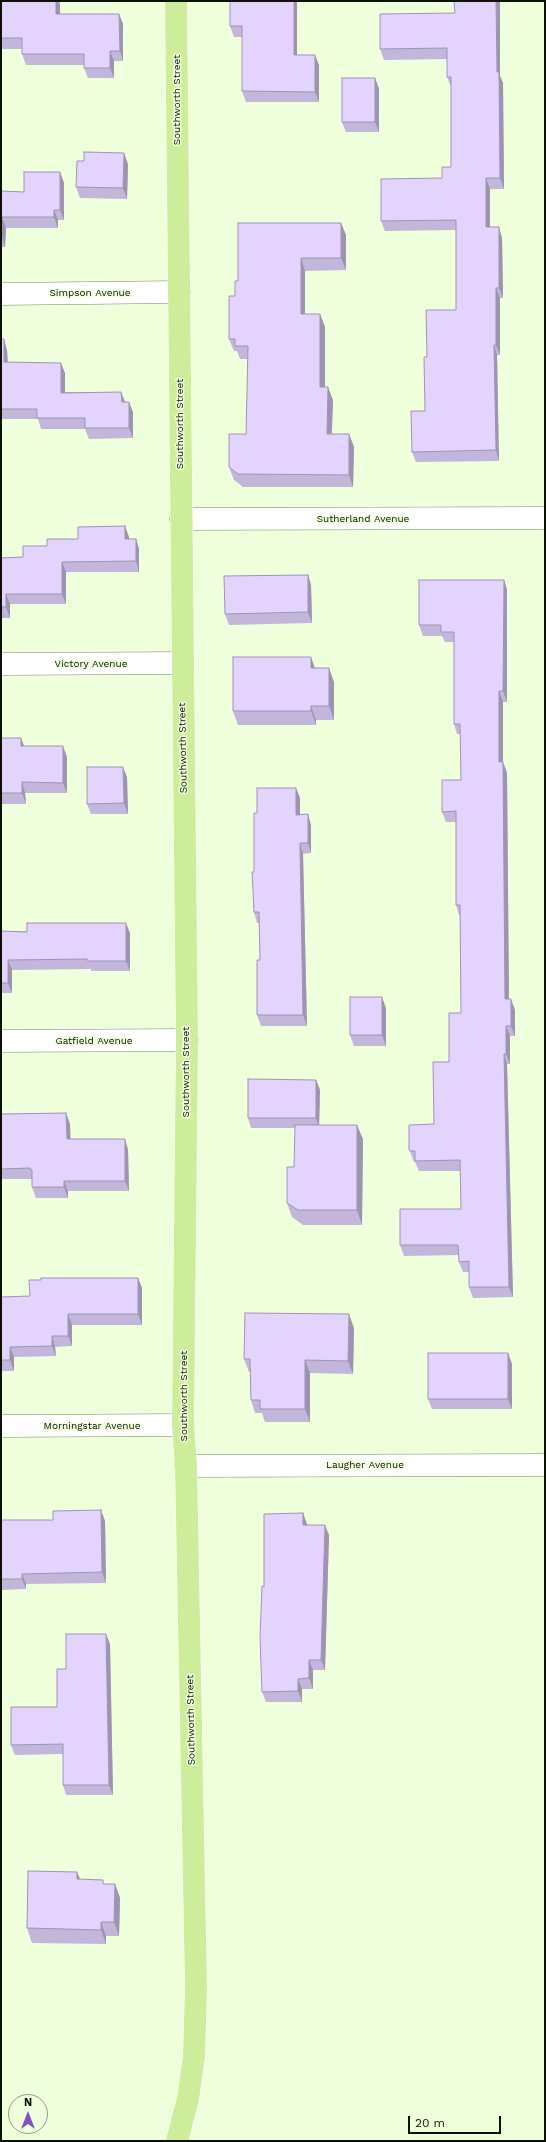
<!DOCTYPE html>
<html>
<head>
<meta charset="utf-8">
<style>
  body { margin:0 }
  #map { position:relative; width:546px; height:2142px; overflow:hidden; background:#efffdb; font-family:"Work Sans",sans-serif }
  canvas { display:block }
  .frame { position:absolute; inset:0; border:2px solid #0c1106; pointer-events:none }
  .north { position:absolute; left:8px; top:2094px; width:40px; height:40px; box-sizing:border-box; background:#efffdb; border:1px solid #94a086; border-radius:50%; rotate:0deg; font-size:11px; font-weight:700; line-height:16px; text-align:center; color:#0c1106 }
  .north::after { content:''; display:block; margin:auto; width:14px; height:18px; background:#814fc6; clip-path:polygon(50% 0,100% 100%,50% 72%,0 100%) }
  .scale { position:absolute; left:408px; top:2116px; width:93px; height:18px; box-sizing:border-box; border:2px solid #0c1106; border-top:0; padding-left:5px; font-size:12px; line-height:14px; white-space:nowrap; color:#0c1106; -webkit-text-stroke:3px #efffdb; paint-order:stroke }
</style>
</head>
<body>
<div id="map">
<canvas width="546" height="2142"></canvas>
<div class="frame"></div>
<div class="north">N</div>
<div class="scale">20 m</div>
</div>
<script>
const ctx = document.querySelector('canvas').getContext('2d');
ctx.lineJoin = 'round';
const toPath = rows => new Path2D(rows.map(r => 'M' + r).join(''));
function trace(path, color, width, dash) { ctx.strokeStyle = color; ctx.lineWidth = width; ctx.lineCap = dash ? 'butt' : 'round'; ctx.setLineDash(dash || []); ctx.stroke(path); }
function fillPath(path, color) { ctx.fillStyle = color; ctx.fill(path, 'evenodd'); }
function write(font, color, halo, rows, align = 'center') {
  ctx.font = font + ' "Work Sans",sans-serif'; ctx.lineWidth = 3; ctx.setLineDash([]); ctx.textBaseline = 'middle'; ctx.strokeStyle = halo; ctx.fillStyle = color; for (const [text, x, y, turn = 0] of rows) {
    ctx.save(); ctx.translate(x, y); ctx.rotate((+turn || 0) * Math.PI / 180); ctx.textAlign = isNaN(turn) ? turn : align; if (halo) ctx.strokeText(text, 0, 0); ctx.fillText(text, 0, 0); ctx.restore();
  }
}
const minor = toPath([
  [1,294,179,292],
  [181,519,545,518],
  [1,664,182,663],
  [1,1041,187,1040],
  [1,1426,183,1425],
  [186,1466,545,1465]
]);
const major = toPath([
  [176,1,187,1040,183,1425,186,1466,196,1987,194,2057,188,2099,177,2141]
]);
trace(minor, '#798767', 23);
trace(major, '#fff', 23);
trace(minor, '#fff', 22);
trace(major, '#ceed9a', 22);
fillPath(toPath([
  [1,1,59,1,60,5,60,14,119,14,123,24,123,61,114,61,114,78,88,78,84,68,84,65,26,65,22,54,22,49,1,49],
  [297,1,297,55,319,65,319,102,246,102,242,91,242,37,234,37,230,26],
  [455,13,500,76,503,83,504,189,490,189,490,227,502,238,503,298,500,298,500,355,497,355,499,461,416,462,412,452,425,411,427,357,456,310,456,230,385,231,381,221,442,178,451,167,451,87,447,77,447,59,384,60,380,49],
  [375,78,379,89,379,132,346,132,342,122],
  [128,164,127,199,80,198,76,187],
  [60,172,64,183,64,220,58,220,58,228,6,228,5,247,1,247,1,191,24,192],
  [341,223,346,235,346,270,305,271,305,314,320,314,325,327,325,387,333,400,332,434,349,434,354,447,353,487,243,487,234,480,229,467,246,434,248,359,240,359,237,351,234,351,229,339,238,281],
  [1,339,7,350,8,362,65,373,65,392,121,392,125,402,133,412,133,438,89,439,85,429,41,429,38,419,1,419],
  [129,537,129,539,136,539,139,549,139,572,66,572,66,604,10,604,10,618,1,618,1,558,23,557,78,539],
  [308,575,311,585,312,623,229,625,225,614],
  [504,580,507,590,507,702,503,702,503,762,507,773,509,999,515,1010,515,1036,510,1036,510,1064,507,1064,513,1297,473,1298,469,1287,469,1272,463,1272,459,1262,459,1255,404,1256,400,1245,461,1209,460,1171,419,1171,415,1162,414,1162,409,1149,434,1124,461,1013,460,915,459,915,456,905,456,822,446,822,442,812,461,780,460,734,457,734,454,724,454,642,445,642,442,636,423,636,419,625],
  [315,668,334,682,334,720,316,720,316,725,238,725,233,711],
  [1,738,21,738,24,746,67,757,67,793,25,793,26,804,1,804],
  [127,777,128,814,91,814,87,804],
  [296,788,300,798,300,815,311,825,311,853,303,854,307,1026,261,1026,257,1015,260,960,259,923,257,923,254,912,254,872,257,813],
  [1,931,130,933,130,971,91,971,91,969,12,970,12,993,1,993],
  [386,1008,386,1046,354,1046,350,1035],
  [316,1080,320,1090,319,1125,363,1139,362,1225,303,1225,292,1217,287,1203,294,1167,295,1128,251,1128,248,1118],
  [66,1113,70,1124,70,1139,125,1139,128,1150,129,1191,68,1191,68,1198,36,1198,32,1187,32,1179,1,1179,1,1114],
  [138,1278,142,1288,142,1325,72,1325,72,1346,55,1347,56,1356,14,1357,14,1371,1,1371,1,1297,30,1296],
  [354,1328,353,1374,310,1373,310,1422,265,1422,262,1413,255,1413,251,1400,250,1372,249,1372,244,1359],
  [508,1353,512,1364,512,1409,432,1409,428,1399],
  [101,1510,105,1521,106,1583,26,1584,26,1589,1,1590,1,1520,53,1520],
  [303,1513,307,1525,329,1535,325,1670,313,1670,313,1689,302,1689,302,1702,266,1702,262,1692,264,1587],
  [110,1644,113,1795,66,1795,63,1785,63,1754,15,1755,11,1745,57,1707,66,1669],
  [77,1872,80,1880,104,1884,115,1884,120,1898,119,1936,106,1936,106,1944,32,1943,27,1928]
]), '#c2b6da');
fillPath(toPath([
  [56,1,59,1,60,5,60,25,56,14],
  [294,1,297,1,297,65,294,55],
  [496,1,500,1,500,76,503,83,504,189,500,178,497,72],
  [119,14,123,24,123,61,120,51],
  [110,51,114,61,114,78,110,68],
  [315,55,319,65,319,102,315,92],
  [375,78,379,89,379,132,375,122],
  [124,153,128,164,127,199,123,188],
  [60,172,64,183,64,220,60,210],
  [486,178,490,189,490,238,486,227],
  [54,210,58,220,58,228,54,217],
  [2,217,6,228,5,247,2,237],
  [341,223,346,235,346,270,341,258],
  [499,227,502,238,503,298,499,288],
  [301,258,305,271,305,327,301,314],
  [496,288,500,298,500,355,496,345],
  [320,314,325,327,325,400,320,387],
  [4,339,7,350,8,373,4,362],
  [494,345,497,355,499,461,496,450],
  [61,363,65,373,65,403,61,393],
  [328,387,333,400,331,447,327,434],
  [121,392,125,402,122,402],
  [129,402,133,412,133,438,129,428],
  [349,434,354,447,353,487,349,475],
  [125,526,129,537,129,549,125,539],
  [136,539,139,549,139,572,136,561],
  [62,562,66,572,66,604,62,594],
  [308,575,311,585,312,623,308,612],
  [504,580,507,590,507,702,503,691],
  [6,594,10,604,10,618,6,607],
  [311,657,316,671,311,668],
  [329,668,334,682,334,720,329,706],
  [499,691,503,702,503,762,507,773,509,1010,505,999,499,762],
  [311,706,316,720,316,725,311,711],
  [21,738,25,749,21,746],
  [63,746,67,757,67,793,63,783],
  [123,767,127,777,128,814,124,803],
  [22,782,25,793,26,804,22,793],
  [296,788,300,798,300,825,296,815],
  [308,814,311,825,311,853,308,843],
  [300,843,303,854,307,1026,303,1015],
  [126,923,130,933,130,971,126,961],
  [8,960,12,970,12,993,8,983],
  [382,997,386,1008,386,1046,382,1035],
  [511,999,515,1010,515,1036,511,1026],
  [506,1026,510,1036,510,1064,506,1054],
  [504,1054,507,1064,513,1297,509,1287],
  [316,1080,320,1090,319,1128,316,1118],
  [66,1113,70,1124,71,1150,67,1139],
  [357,1125,363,1139,362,1225,357,1210],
  [125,1139,128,1150,129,1191,125,1181],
  [64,1181,68,1191,68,1198,64,1187],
  [138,1278,142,1288,142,1325,138,1314],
  [68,1314,72,1325,72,1346,68,1336],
  [349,1314,354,1328,353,1374,348,1361],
  [52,1336,55,1347,56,1356,52,1346],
  [10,1347,14,1357,14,1371,10,1360],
  [508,1353,512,1364,512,1409,508,1399],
  [305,1360,310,1373,310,1422,305,1409],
  [101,1510,105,1521,106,1583,102,1572],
  [303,1513,307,1524,307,1535,303,1525],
  [325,1525,329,1535,325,1670,321,1660],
  [22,1574,26,1584,26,1589,22,1579],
  [106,1634,110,1644,113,1795,109,1785],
  [309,1660,313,1670,313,1689,309,1678],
  [298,1679,302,1689,302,1702,298,1691],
  [77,1872,83,1886,77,1879],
  [115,1884,120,1898,119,1936,114,1922],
  [101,1922,106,1936,106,1944,101,1930]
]), '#9e94b2');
const building = toPath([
  [1,1,56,1,56,14,119,14,120,51,110,51,110,68,84,68,84,54,22,54,22,38,1,38,1,1],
  [230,1,294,1,294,55,315,55,315,92,242,91,242,26,230,26,230,1],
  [454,1,496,1,497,72,499,72,500,178,486,178,486,227,499,227,499,288,496,288,496,345,494,345,496,450,412,452,411,411,425,411,424,357,427,357,426,310,456,310,456,220,381,221,381,179,442,178,442,167,451,167,451,77,447,77,447,48,380,49,380,14,455,13,454,1],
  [342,78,375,78,375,122,342,122,342,78],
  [84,152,124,153,123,188,76,187,77,161,84,161,84,152],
  [24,172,60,172,60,210,54,210,54,217,2,217,2,237,1,237,1,191,24,192,24,172],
  [238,223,341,223,341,258,301,258,301,314,320,314,320,387,328,387,327,434,349,434,349,475,238,474,229,467,229,434,246,434,248,346,235,346,235,339,229,339,229,296,235,296,235,281,238,281,238,223],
  [1,339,4,339,4,362,61,363,61,393,121,392,122,402,129,402,129,428,85,428,85,418,37,418,37,409,1,409,1,339],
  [125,526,125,539,136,539,136,561,62,562,62,594,6,594,6,607,1,607,1,558,23,557,23,546,47,546,47,539,78,539,78,527,125,526],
  [308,575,308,612,225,614,224,576,308,575],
  [419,580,504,580,503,691,499,691,499,762,503,762,505,999,511,999,511,1026,506,1026,506,1054,504,1054,509,1287,469,1287,469,1261,459,1262,458,1245,400,1245,400,1209,461,1209,460,1160,415,1161,415,1151,410,1151,409,1149,409,1125,434,1124,433,1062,449,1062,449,1013,461,1013,460,905,456,905,456,811,442,812,442,780,461,780,460,724,454,724,454,632,441,632,441,625,419,625,419,580],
  [233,657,311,657,311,668,329,668,329,706,311,706,311,711,233,711,233,657],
  [1,738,21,738,21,746,63,746,63,783,22,782,22,793,1,793,1,738],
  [87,767,123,767,124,803,87,804,87,767],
  [257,788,296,788,296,815,308,814,308,843,300,843,303,1015,257,1015,257,960,260,960,259,912,254,912,252,872,254,872,254,813,257,813,257,788],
  [27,923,126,923,126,961,88,961,87,959,8,960,8,983,1,983,1,931,27,932,27,923],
  [350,997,382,997,382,1035,350,1035,350,997],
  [248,1079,316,1080,316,1118,248,1118,248,1079],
  [66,1113,67,1139,125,1139,125,1181,64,1181,64,1187,32,1187,32,1170,30,1168,1,1169,1,1114,66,1113],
  [295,1125,357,1125,357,1210,298,1210,287,1203,287,1167,294,1167,295,1125],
  [41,1278,138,1278,138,1314,68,1314,68,1336,52,1336,52,1346,10,1347,10,1360,1,1360,1,1297,30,1296,29,1280,41,1280,41,1278],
  [245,1313,349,1314,348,1361,305,1360,305,1409,260,1409,260,1400,251,1400,250,1359,244,1359,245,1313],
  [428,1353,508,1353,508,1399,428,1399,428,1353],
  [101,1510,102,1572,22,1574,22,1579,1,1579,1,1520,53,1520,53,1511,101,1510],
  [303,1513,303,1525,325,1525,321,1660,309,1660,309,1678,298,1679,298,1691,262,1692,260,1637,262,1586,264,1587,264,1514,303,1513],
  [66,1634,106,1634,109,1785,63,1785,63,1744,11,1745,11,1707,57,1707,57,1669,66,1669,66,1634],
  [28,1871,77,1872,77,1879,103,1880,103,1884,115,1884,114,1922,101,1922,101,1930,27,1928,28,1871]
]);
fillPath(building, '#e2d4fe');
trace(building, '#9e94b2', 1);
write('10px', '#0c1106', '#efffdb', [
  ["Southworth Street",177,100,-90],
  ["Simpson Avenue",90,293],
  ["Southworth Street",180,424,-90],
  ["Sutherland Avenue",363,519],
  ["Victory Avenue",91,664],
  ["Southworth Street",183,748,-91],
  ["Gatfield Avenue",94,1041],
  ["Southworth Street",186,1072,-90],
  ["Southworth Street",184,1396,-90],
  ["Morningstar Avenue",92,1426],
  ["Laugher Avenue",365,1465],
  ["Southworth Street",191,1720,-91]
]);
</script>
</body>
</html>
